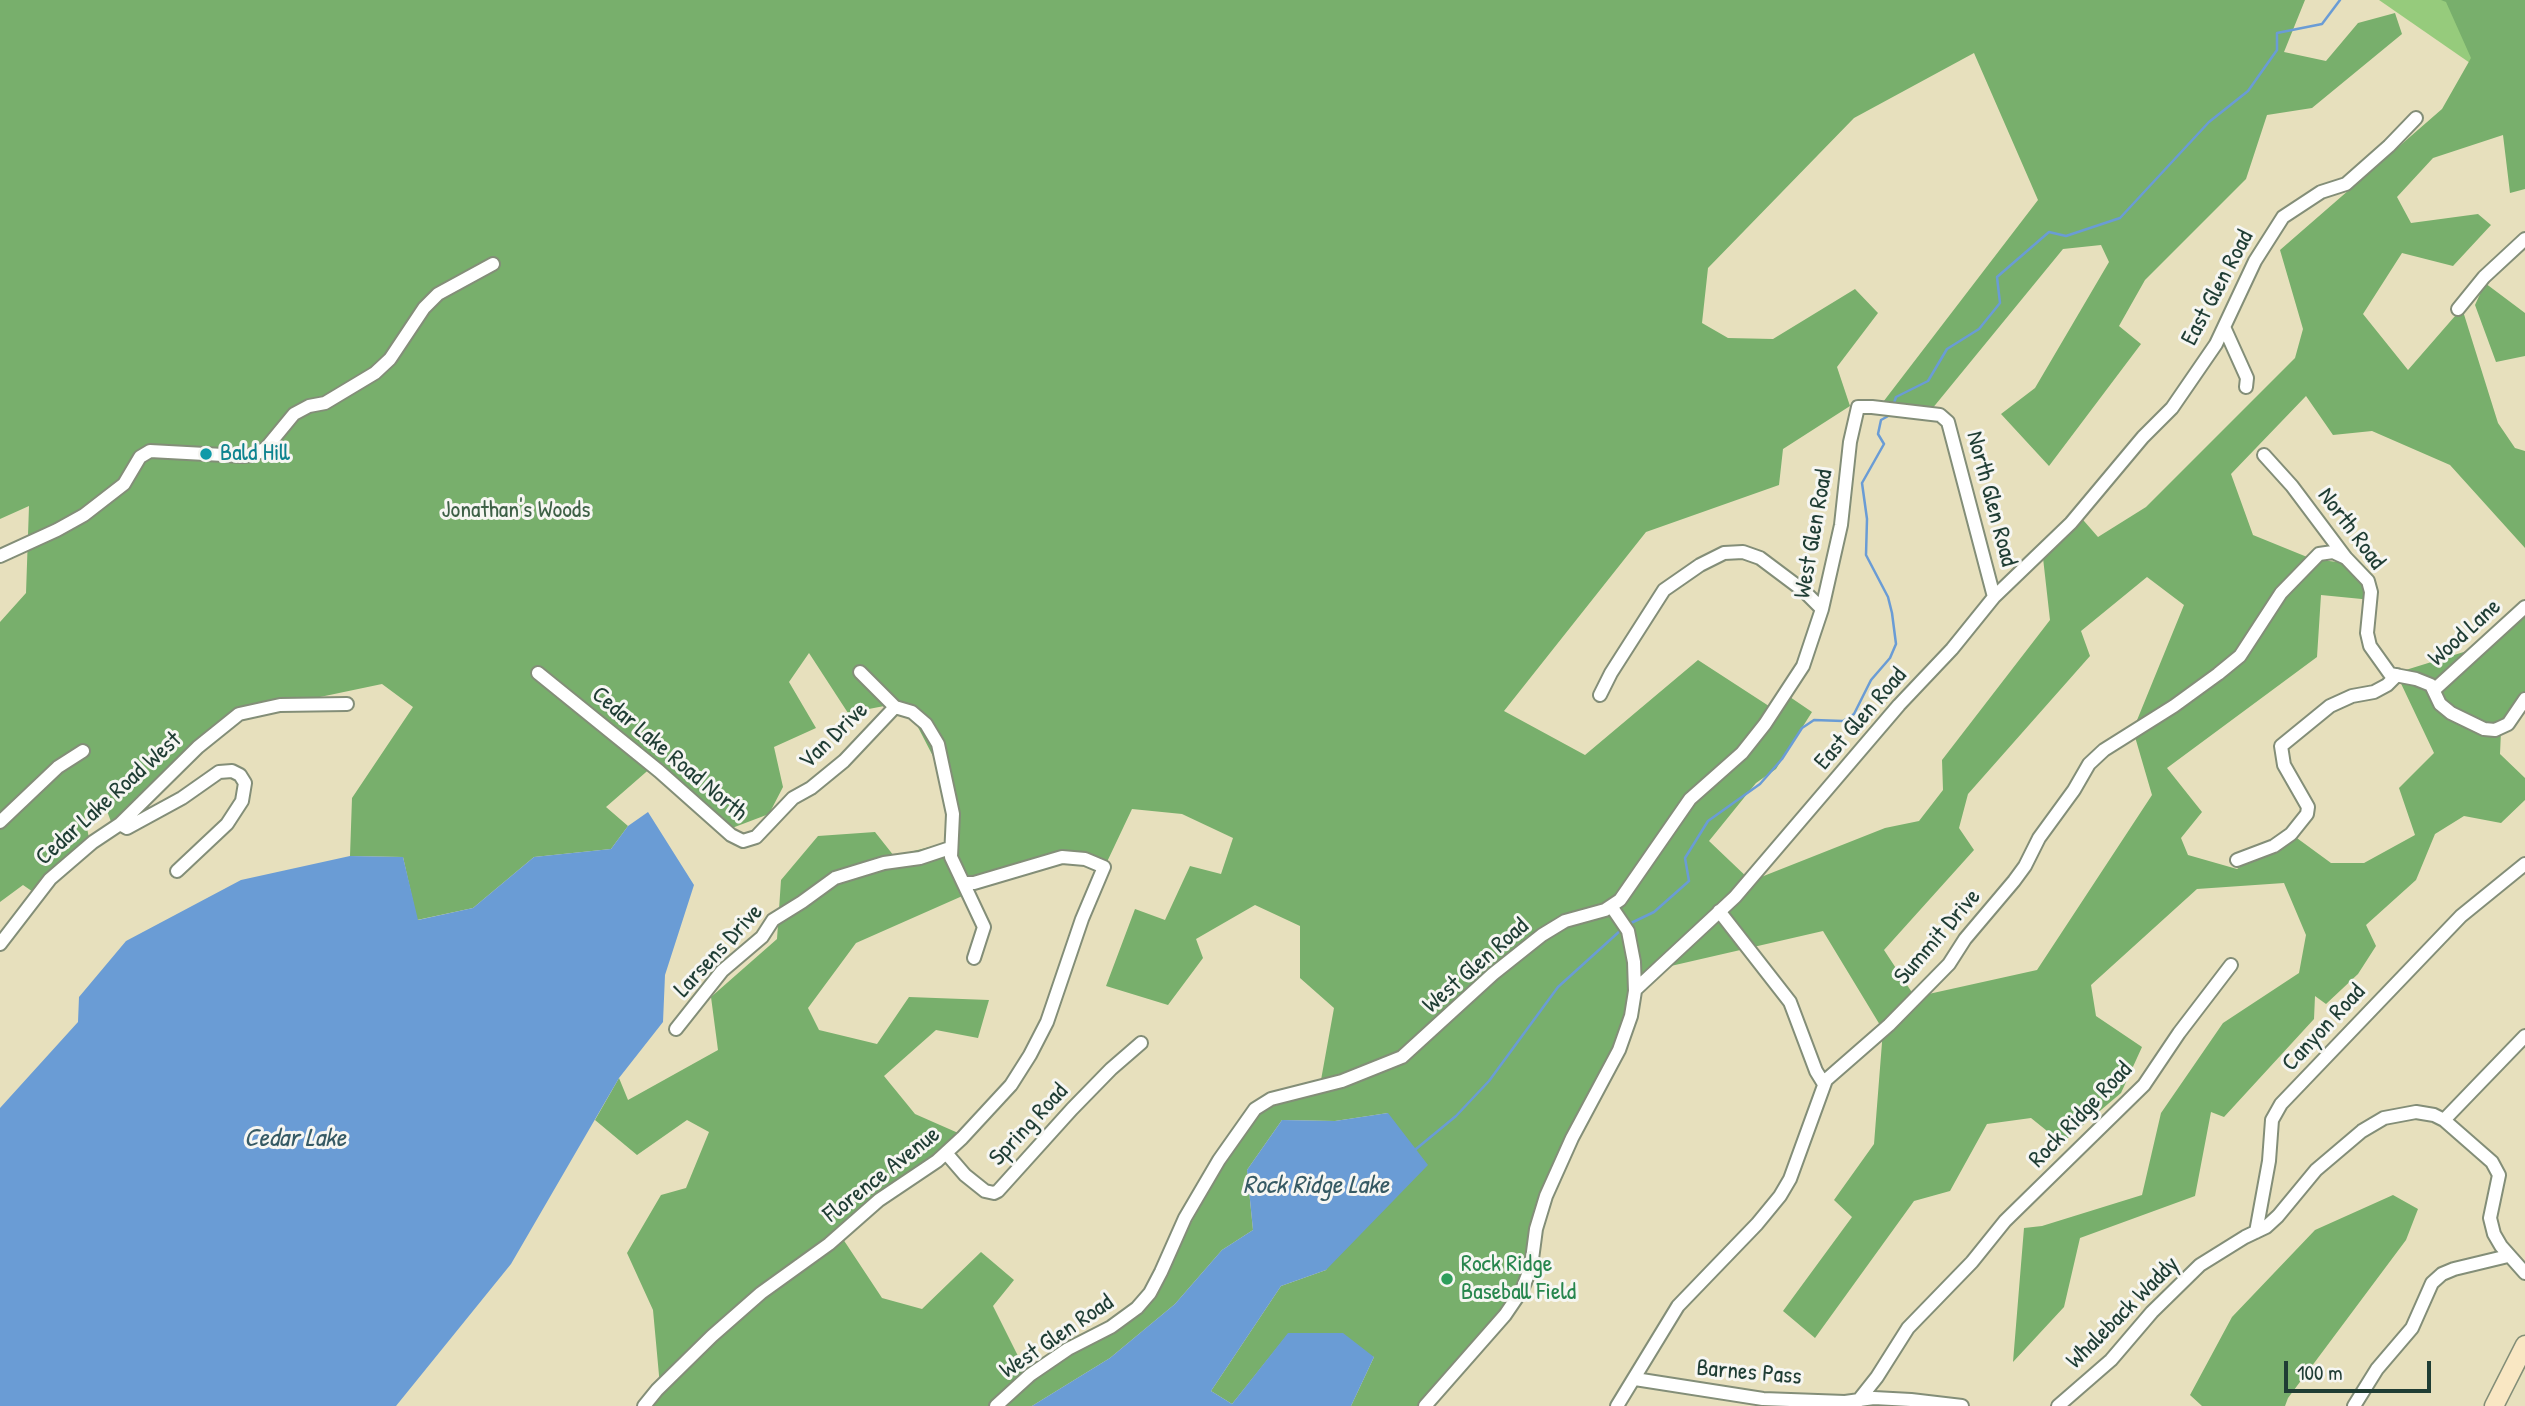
<!DOCTYPE html>
<html>
<head>
<meta charset="utf-8">
<style>
  body { margin:0 }
  #map { position:relative; width:2525px; height:1406px; overflow:hidden; background:#e7e0bd; font-family:"Patrick Hand",sans-serif }
  canvas { display:block }
  .scale { position:absolute; left:2284px; top:1361px; width:147px; height:32px; box-sizing:border-box; border:4px solid #1f3d34; border-top:0; padding-left:9px; font-size:21px; line-height:24px; white-space:nowrap; color:#1f3d34; -webkit-text-stroke:5px #f6f6f2; paint-order:stroke }
</style>
</head>
<body>
<div id="map">
<canvas width="2525" height="1406"></canvas>
<div class="scale">100 m</div>
</div>
<script>
const ctx = document.querySelector('canvas').getContext('2d');
ctx.lineJoin = 'round';
function fillPath(path, color) { ctx.fillStyle = color; ctx.fill(path, 'evenodd'); }
const toPath = rows => new Path2D(rows.map(r => 'M' + r).join(''));
function trace(path, color, width, dash) { ctx.strokeStyle = color; ctx.lineWidth = width; ctx.lineCap = dash ? 'butt' : 'round'; ctx.setLineDash(dash || []); ctx.stroke(path); }
function write(font, color, halo, rows, align = 'center') {
  ctx.font = font + ' "Patrick Hand",sans-serif'; ctx.lineWidth = 6; ctx.setLineDash([]); ctx.textBaseline = 'middle'; ctx.strokeStyle = halo; ctx.fillStyle = color; for (const [text, x, y, turn = 0] of rows) {
    ctx.save(); ctx.translate(x, y); ctx.rotate((+turn || 0) * Math.PI / 180); ctx.textAlign = isNaN(turn) ? turn : align; if (halo) ctx.strokeText(text, 0, 0); ctx.fillText(text, 0, 0); ctx.restore();
  }
}
fillPath(toPath([
  [2379,0,2525,0,2470,63]
]), '#96cb7c');
fillPath(toPath([
  [0,0,2305,0,2284,52,2326,61,2358,23,2395,13,2402,34,2312,108,2267,115,2246,179,2145,280,2119,326,2141,344,2049,466,2001,414,2035,388,2109,262,2101,245,2063,249,1927,415,1880,406,2038,200,1974,53,1854,118,1708,268,1702,323,1728,338,1773,339,1855,289,1878,313,1837,367,1850,406,1783,449,1779,485,1646,532,1504,711,1585,755,1698,660,1775,710,1787,695,1812,712,1776,769,1756,783,1709,841,1751,881,1885,828,1919,821,1943,790,1942,760,2050,620,2042,549,2077,513,2098,537,2146,507,2295,358,2303,329,2280,250,2442,109,2471,58,2446,2,2441,0,2525,0,2525,189,2510,193,2503,135,2433,158,2397,197,2411,223,2478,214,2491,225,2453,266,2402,253,2363,314,2408,370,2462,308,2498,423,2515,448,2525,451,2525,548,2450,465,2372,431,2333,435,2306,396,2231,474,2253,535,2312,559,2355,564,2372,600,2321,595,2317,657,2167,768,2202,812,2181,838,2188,855,2237,869,2290,833,2331,863,2364,863,2415,835,2399,788,2434,753,2396,673,2496,642,2525,617,2525,698,2501,731,2500,754,2525,778,2525,800,2501,823,2464,816,2435,834,2416,880,2366,925,2376,946,2358,974,2326,1004,2315,996,2314,1019,2224,1117,2211,1112,2195,1196,2080,1238,2064,1307,2013,1362,2024,1228,2042,1226,2142,1195,2161,1113,2223,1023,2299,973,2306,935,2284,883,2197,889,2091,985,2096,1016,2142,1047,2121,1093,2062,1143,2031,1118,1987,1124,1950,1191,1914,1201,1815,1338,1783,1311,1852,1217,1834,1200,1874,1144,1883,1030,1823,931,1649,971,1552,1181,1523,1292,1430,1406,1351,1406,1374,1357,1288,1334,1232,1404,1211,1391,1281,1286,1326,1270,1388,1113,1335,1121,1282,1120,1247,1170,1253,1230,1222,1250,1175,1304,1110,1358,1032,1406,642,1406,660,1386,653,1310,627,1253,661,1195,686,1188,709,1132,687,1120,637,1155,595,1120,619,1078,628,1100,718,1050,711,997,777,939,781,880,818,836,875,832,894,856,953,841,953,795,905,702,848,713,809,653,789,682,816,728,774,747,783,787,769,814,732,828,653,766,606,807,628,826,611,849,534,857,473,908,417,920,403,857,350,856,352,798,413,707,382,684,239,714,113,827,104,803,84,813,90,843,36,894,23,885,0,902,0,622,26,593,29,506,0,519],
  [2147,577,2184,605,2133,730,2152,795,2037,970,1915,997,1884,950,1974,850,1959,828,1968,794,2090,656,2081,631],
  [1132,809,1182,814,1233,838,1221,874,1190,866,1165,920,1135,909,1106,986,1168,1005,1203,958,1196,939,1255,905,1300,926,1300,978,1334,1008,1319,1091,1253,1113,1148,1299,1031,1382,993,1306,1014,1280,981,1252,922,1309,882,1298,839,1233,965,1136,915,1114,884,1076,936,1030,978,1038,989,1000,909,997,877,1044,819,1030,808,1008,856,943,1037,863,1106,864],
  [2485,283,2525,313,2525,356,2496,362,2475,305],
  [2393,1195,2418,1209,2406,1240,2288,1398,2285,1406,2202,1406,2190,1395,2232,1317,2315,1230]
]), '#78af6c');
fillPath(toPath([
  [648,812,694,885,665,975,663,1022,619,1078,511,1264,396,1406,0,1406,0,1108,78,1022,79,997,126,941,241,880,350,856,403,857,418,920,473,908,534,857,611,849,628,826],
  [1388,1113,1428,1165,1326,1270,1281,1286,1211,1391,1232,1404,1288,1333,1343,1333,1374,1357,1351,1406,1032,1406,1110,1358,1175,1304,1222,1250,1253,1230,1247,1170,1282,1120,1335,1121]
]), '#6a9cd5');
trace(toPath([
  [1894,403,1896,397,1928,381,1947,349,1979,329,2000,303,1997,277,2049,232,2066,236,2120,218,2209,122,2248,91,2277,50,2277,33,2322,24,2340,0],
  [1629,924,1654,912,1689,881,1685,858,1708,821,1760,784,1782,759,1802,728,1814,720,1843,721,1854,714,1871,680,1890,658,1896,644,1892,613,1888,597,1866,555,1867,519,1862,483,1884,444,1878,434,1881,420,1890,415],
  [1416,1149,1456,1116,1489,1081,1558,987,1621,930]
]), '#6a9cd5', 2.5);
const street = toPath([
  [2458,309,2484,277,2525,239],
  [2224,327,2247,378,2246,387],
  [2264,455,2292,486,2346,558,2368,581,2371,592,2367,633,2370,646,2390,674,2416,679,2431,685,2440,704,2451,713,2484,729,2495,730,2508,724,2525,699],
  [0,556,57,530,84,515,124,484,140,457,150,451,242,456,254,455,266,448,294,414,309,406,325,403,375,373,390,359,424,308,438,294,493,264],
  [860,672,895,707],
  [538,673,659,771,731,835,743,841,756,837,793,798,811,788,844,761,895,707,912,712,926,724,938,744,953,814,951,857,984,927,974,958],
  [2434,690,2525,607],
  [1600,695,1611,673,1664,590,1700,565,1724,553,1743,552,1760,558,1804,591,1822,609],
  [0,822,58,767,83,751],
  [120,824,127,828,182,798,219,772,232,771,240,775,245,783,242,801,227,824,177,871],
  [2237,860,2274,846,2291,834,2307,814,2308,807,2284,765,2281,746,2330,706,2352,696,2374,692,2387,685,2397,675],
  [1719,911,1790,1002,1816,1071,1824,1084],
  [0,944,50,879,93,842,120,824,198,747,239,714,280,705,347,704],
  [1635,990,1735,897,1899,705,1952,649,1994,597,2071,523,2143,437,2172,408,2216,344,2255,261,2283,217,2321,192,2346,184,2389,146,2416,118],
  [676,1029,722,971,762,937,773,920,802,902,835,878,884,863,920,858,950,848],
  [2444,1120,2525,1036],
  [946,1153,965,1175,985,1191,994,1193,998,1191,1072,1109,1111,1069,1141,1043],
  [2256,1232,2269,1161,2272,1120,2281,1104,2461,916,2525,864],
  [1635,1379,1763,1399,1845,1402,1874,1398,1911,1400,1962,1406],
  [644,1406,657,1390,712,1336,761,1293,829,1244,879,1200,937,1161,962,1138,1011,1085,1030,1055,1047,1022,1082,919,1104,867,1085,859,1062,857,974,883,964,883],
  [996,1406,1030,1375,1068,1349,1111,1327,1137,1308,1150,1293,1161,1272,1185,1218,1219,1160,1255,1109,1271,1099,1342,1081,1402,1057,1493,974,1542,935,1565,921,1605,910,1620,900,1690,799,1742,753,1765,724,1803,666,1822,609,1841,525,1850,442,1858,407,1872,407,1940,415,1948,422,1994,597],
  [1425,1406,1505,1315,1522,1290,1531,1267,1536,1229,1546,1196,1572,1138,1619,1050,1631,1016,1635,991,1634,962,1628,931,1611,906],
  [1617,1406,1678,1306,1757,1224,1780,1196,1790,1179,1826,1080,1889,1025,1949,964,1965,939,2014,881,2025,866,2039,838,2074,790,2089,764,2104,750,2174,706,2218,674,2240,656,2281,593,2319,554,2333,552,2346,558],
  [1854,1406,1877,1377,1908,1328,1972,1262,2005,1221,2144,1085,2179,1033,2231,965],
  [2058,1406,2111,1360,2152,1312,2200,1265,2245,1237,2266,1227,2278,1216,2316,1170,2362,1131,2384,1118,2416,1112,2434,1115,2444,1120,2492,1162,2499,1175,2490,1218,2494,1234,2501,1246,2525,1273],
  [2354,1406,2377,1369,2412,1328,2432,1283,2442,1274,2454,1269,2508,1256]
]);
const secondary = toPath([
  [2494,1406,2525,1345]
]);
trace(street, '#838e78', 16);
trace(secondary, '#838e78', 21);
trace(street, '#fff', 12);
trace(secondary, '#f9e7c3', 18);
for (const [x, y, r, color] of [
  [206,454,7,"#0f9aa8"],
  [1447,1279,7,"#2e9e5b"]
]) { const dot = new Path2D(); dot.arc(x, y, r, 0, 2 * Math.PI); ctx.fillStyle = color; ctx.fill(dot); trace(dot, '#f6f6f2', 2.5); }
write('24px', '#1f3d34', '#f6f6f2', [
  ["East Glen Road",2218,288,-62],
  ["North Glen Road",1991,499,75],
  ["North Road",2351,529,53],
  ["West Glen Road",1814,534,-80],
  ["Wood Lane",2465,633,-42],
  ["East Glen Road",1861,719,-49],
  ["Van Drive",834,736,-44],
  ["Cedar Lake Road North",669,754,40],
  ["Cedar Lake Road West",109,799,-42],
  ["Summit Drive",1938,937,-49],
  ["Larsens Drive",719,951,-47],
  ["West Glen Road",1476,966,-41],
  ["Canyon Road",2324,1028,-47],
  ["Rock Ridge Road",2081,1115,-46],
  ["Spring Road",1029,1125,-47],
  ["Florence Avenue",882,1175,-38],
  ["Whaleback Waddy",2123,1313,-45],
  ["West Glen Road",1057,1337,-34],
  ["Barnes Pass",1749,1373,5]
]);
write('24px', '#0d838f', '#f6f6f2', [
  ["Bald Hill",220,454]
], 'left');
write('24px', '#3d6046', '#f6f6f2', [
  ["Jonathan's Woods",516,511]
]);
write('24px', '#27864d', '#f6f6f2', [
  ["Rock Ridge",1461,1265],
  ["Baseball Field",1461,1293]
], 'left');
write('italic 26px', '#365a64', '#f6f6f2', [
  ["Cedar Lake",295,1139],
  ["Rock Ridge Lake",1316,1186]
]);
</script>
</body>
</html>
